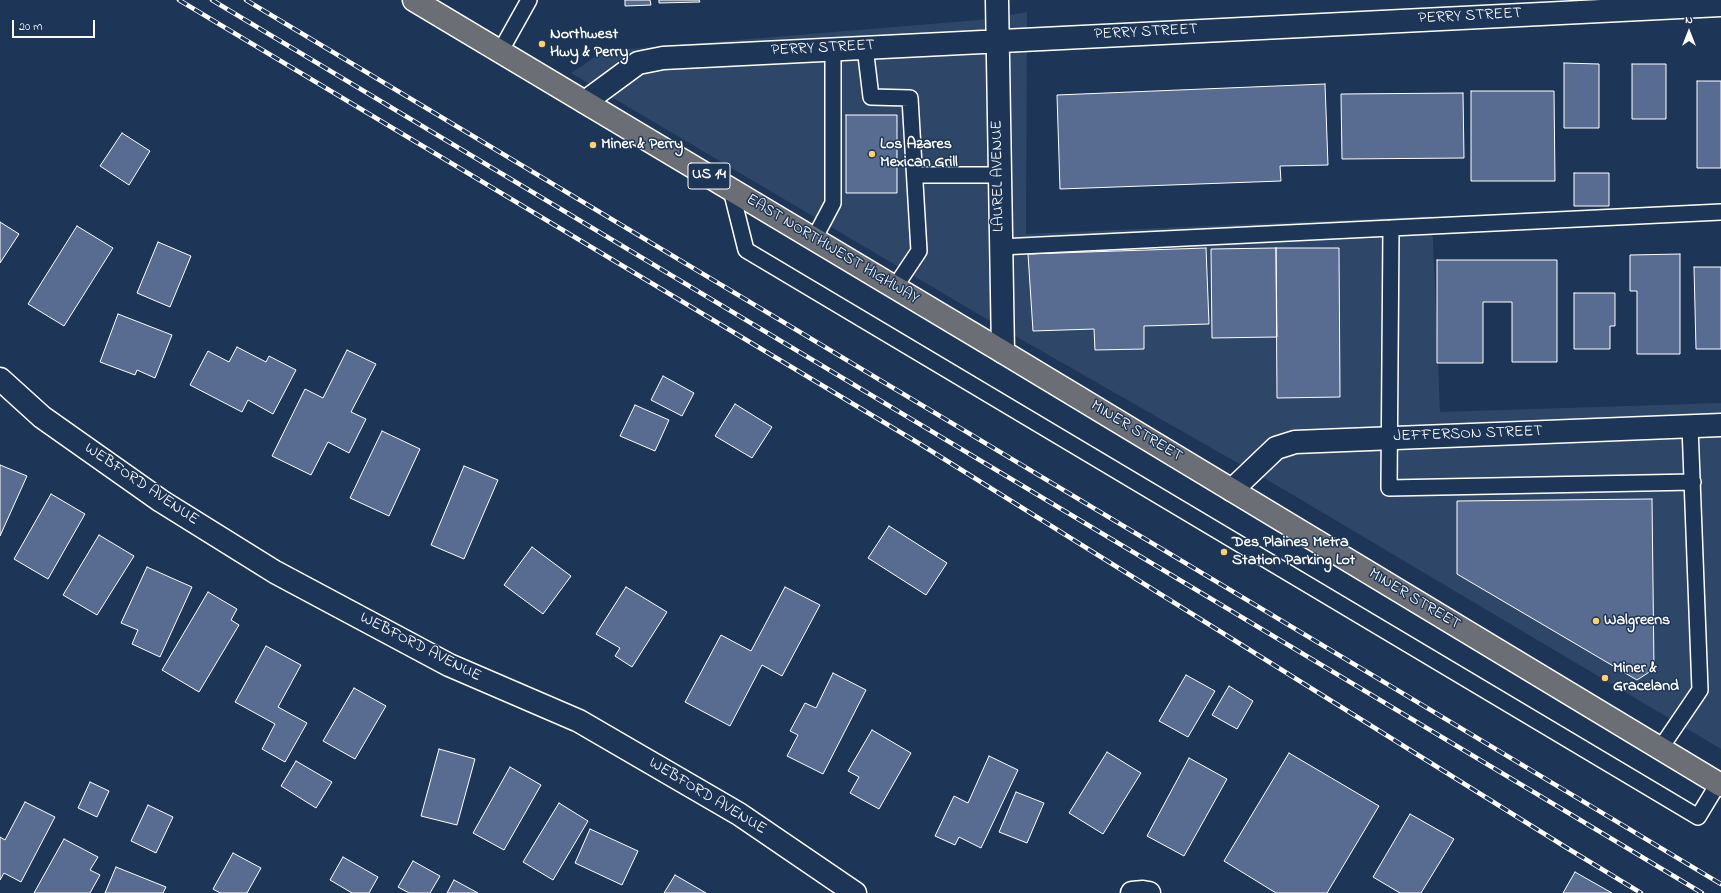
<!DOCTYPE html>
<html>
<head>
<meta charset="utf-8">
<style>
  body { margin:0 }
  #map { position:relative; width:1721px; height:893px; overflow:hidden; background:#1d3557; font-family:"Indie Flower",sans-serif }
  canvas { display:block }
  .north { position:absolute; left:1669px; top:12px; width:40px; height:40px; -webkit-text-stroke:3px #1d3557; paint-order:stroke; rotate:0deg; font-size:11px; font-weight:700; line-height:16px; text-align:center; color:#fff }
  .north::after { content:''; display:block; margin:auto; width:14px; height:18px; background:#fff; clip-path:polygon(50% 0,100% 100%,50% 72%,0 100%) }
  .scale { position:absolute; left:12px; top:20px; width:83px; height:18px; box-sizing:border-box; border:2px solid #fff; border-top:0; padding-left:5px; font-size:12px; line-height:14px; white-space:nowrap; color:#fff; -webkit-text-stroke:3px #1d3557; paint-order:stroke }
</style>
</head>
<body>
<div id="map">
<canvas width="1721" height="893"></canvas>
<div class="north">N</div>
<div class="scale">20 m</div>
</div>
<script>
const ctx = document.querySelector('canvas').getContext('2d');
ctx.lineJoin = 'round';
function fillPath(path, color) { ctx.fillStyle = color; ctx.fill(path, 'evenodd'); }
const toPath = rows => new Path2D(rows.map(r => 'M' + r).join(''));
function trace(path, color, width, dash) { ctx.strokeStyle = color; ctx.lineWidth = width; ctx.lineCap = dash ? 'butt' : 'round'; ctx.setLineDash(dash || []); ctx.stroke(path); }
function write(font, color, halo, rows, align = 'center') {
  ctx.font = font + ' "Indie Flower",sans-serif'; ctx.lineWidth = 3; ctx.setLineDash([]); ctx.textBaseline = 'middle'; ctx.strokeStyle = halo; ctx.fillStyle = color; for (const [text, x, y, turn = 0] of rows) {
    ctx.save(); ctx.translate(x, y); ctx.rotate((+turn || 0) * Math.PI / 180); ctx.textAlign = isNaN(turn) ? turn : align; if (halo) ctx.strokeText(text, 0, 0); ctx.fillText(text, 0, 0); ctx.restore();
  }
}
fillPath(toPath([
  [1027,12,1026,234,1432,216,1440,412,1721,403,1721,749,1271,482,1017,337,571,73,604,51,979,20]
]), '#2e4668');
const building = toPath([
  [625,0,650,0,651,5,625,6,625,0],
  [659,0,699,0,700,2,659,3,659,0],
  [1564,63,1599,64,1599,128,1564,128,1564,63],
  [1632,64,1666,64,1666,119,1632,119,1632,64],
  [1697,81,1721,81,1721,168,1697,168,1697,81],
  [1325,84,1328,165,1280,166,1281,181,1060,189,1057,95,1325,84],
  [1471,91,1554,91,1555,181,1471,181,1471,91],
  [1463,93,1464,158,1342,159,1341,94,1463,93],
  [846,115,897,115,897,193,846,193,846,115],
  [122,133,150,151,129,185,100,166,122,133],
  [1574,173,1609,173,1609,206,1574,206,1574,173],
  [0,222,19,234,0,263,0,222],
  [77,226,113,248,64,326,28,304,77,226],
  [158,242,191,256,170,307,137,293,158,242],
  [1206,248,1209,324,1144,326,1144,349,1095,350,1094,329,1033,331,1028,254,1206,248],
  [1276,248,1339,248,1340,397,1277,398,1276,248],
  [1276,248,1277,337,1212,338,1211,249,1276,248],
  [1680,254,1680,354,1637,354,1637,291,1630,291,1630,255,1680,254],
  [1437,260,1557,260,1557,362,1512,362,1512,302,1483,302,1483,363,1437,363,1437,260],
  [1694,267,1721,267,1721,349,1696,349,1694,267],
  [1574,293,1615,293,1615,326,1610,326,1610,349,1574,349,1574,293],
  [118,314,172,335,155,378,137,370,135,375,100,362,118,314],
  [237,347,266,362,269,356,296,370,273,414,248,400,242,412,190,385,208,351,229,362,237,347],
  [347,350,376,364,351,412,366,419,349,453,328,442,311,475,272,456,305,389,323,398,347,350],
  [663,376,694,393,682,416,651,400,663,376],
  [735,404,772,427,752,458,715,436,735,404],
  [635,405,669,420,655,451,620,436,635,405],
  [382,431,420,449,389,516,350,498,382,431],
  [0,465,27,476,0,536,0,465],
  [464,466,498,480,464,559,431,545,464,466],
  [51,494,85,514,48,579,14,559,51,494],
  [1652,499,1654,669,1637,680,1457,574,1457,501,1652,499],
  [889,526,947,563,926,595,868,558,889,526],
  [99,535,134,556,97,615,63,595,99,535],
  [532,547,571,576,543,614,504,585,532,547],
  [147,567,192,587,160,657,132,644,138,630,121,623,147,567],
  [626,587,667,612,632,667,615,656,620,648,596,634,626,587],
  [785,587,820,605,782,676,762,665,730,726,685,702,721,635,751,651,785,587],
  [208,592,237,609,231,620,239,625,199,692,162,670,208,592],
  [266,646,301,665,278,707,307,723,285,762,262,749,275,724,235,702,266,646],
  [833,673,866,690,823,774,787,756,798,735,790,731,805,703,816,708,833,673],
  [1186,675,1215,691,1188,737,1159,721,1186,675],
  [1229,686,1253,701,1237,729,1212,715,1229,686],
  [354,688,386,706,355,759,323,741,354,688],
  [872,730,911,753,879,809,850,793,859,777,848,771,872,730],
  [439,749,475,759,457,825,421,816,439,749],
  [1107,752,1141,773,1103,834,1069,813,1107,752],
  [1289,753,1379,806,1327,893,1276,893,1224,861,1289,753],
  [989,756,1018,770,981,848,959,837,955,845,935,836,954,796,968,803,989,756],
  [1189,758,1227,779,1184,856,1147,836,1189,758],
  [296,761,332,782,316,808,281,786,296,761],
  [510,767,541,785,504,850,473,833,510,767],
  [90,782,109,791,97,817,78,808,90,782],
  [1016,792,1044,803,1027,843,999,832,1016,792],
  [25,802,55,817,21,882,4,873,0,880,0,837,5,840,25,802],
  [559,803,588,821,553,880,523,862,559,803],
  [148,805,173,817,156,853,131,841,148,805],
  [1410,814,1454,839,1421,893,1400,893,1373,877,1410,814],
  [590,829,638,851,622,885,575,863,590,829],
  [64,839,98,857,90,870,100,875,90,893,34,893,64,839],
  [233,853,261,868,247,893,220,893,213,889,233,853],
  [343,857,378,877,369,893,352,893,330,880,343,857],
  [413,861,440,876,430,893,409,893,398,887,413,861],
  [116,867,166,887,163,893,105,893,116,867],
  [1575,872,1612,893,1563,893,1575,872],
  [675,875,706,893,664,893,675,875],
  [454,880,478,893,447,893,454,880]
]);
fillPath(building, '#576c90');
trace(building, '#fff', 1);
const lane = toPath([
  [865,47,871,97,910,98,919,251,895,287],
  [500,52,529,0],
  [915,175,999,175],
  [731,190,746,250,1698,817,1718,784],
  [1391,228,1389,488,1693,482],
  [814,239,833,203,833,49],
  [1000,247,1721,212],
  [1660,749,1700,690,1690,426]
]);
const street = toPath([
  [997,0,1003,352],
  [585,102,638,63,663,58,1721,5],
  [0,379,42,417,161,501,275,572,449,665,579,721,739,814,855,893],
  [1232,490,1276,448,1295,442,1721,425],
  [1132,893,1143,892,1149,893]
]);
const primary = toPath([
  [414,0,1003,352,1721,785]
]);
trace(lane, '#fff', 18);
trace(street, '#fff', 25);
trace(primary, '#fff', 25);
trace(lane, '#1d3557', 15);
trace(street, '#1d3557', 22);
trace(primary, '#6b6f75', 22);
const rail = toPath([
  [179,0,920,444,1567,848,1641,893],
  [212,0,1702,893],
  [246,0,1721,884]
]);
trace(rail, '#fff', 4.5);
trace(rail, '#1d3557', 3, [9]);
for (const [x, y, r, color] of [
  [542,44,4,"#ffd166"],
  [593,145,4,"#ffd166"],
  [872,154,4,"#ffd166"],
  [1224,552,4,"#ffd166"],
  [1596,621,4,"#ffd166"],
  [1605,678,4,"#ffd166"]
]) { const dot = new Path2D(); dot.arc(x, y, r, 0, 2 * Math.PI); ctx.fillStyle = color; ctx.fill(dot); trace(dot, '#1d3557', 1.5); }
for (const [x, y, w] of [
  [709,176,42]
]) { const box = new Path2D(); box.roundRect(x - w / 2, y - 13, w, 26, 3); ctx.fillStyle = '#1d3557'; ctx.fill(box); trace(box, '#fff', 1); }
write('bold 15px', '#fff', null, [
  ["US 14",709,176]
]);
write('16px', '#fff', '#1d3557', [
  ["PERRY STREET",1470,17,-3],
  ["PERRY STREET",1146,33,-3],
  ["PERRY STREET",823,49,-3],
  ["LAUREL AVENUE",999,176,-91],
  ["EAST NORTHWEST HIGHWAY",832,250,31],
  ["MINER STREET",1136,432,31],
  ["JEFFERSON STREET",1468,435,-2],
  ["WEBFORD AVENUE",141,485,34],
  ["MINER STREET",1414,600,31],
  ["WEBFORD AVENUE",420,648,27],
  ["WEBFORD AVENUE",707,797,31]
]);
write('bold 16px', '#fff', '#1d3557', [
  ["Northwest",550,35],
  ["Hwy & Perry",550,53],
  ["Miner & Perry",601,145],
  ["Los Azares",880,145],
  ["Mexican Grill",880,163],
  ["Des Plaines Metra",1232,543],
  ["Station Parking Lot",1232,561],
  ["Walgreens",1604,621],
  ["Miner &",1613,669],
  ["Graceland",1613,687]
], 'left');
</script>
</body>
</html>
